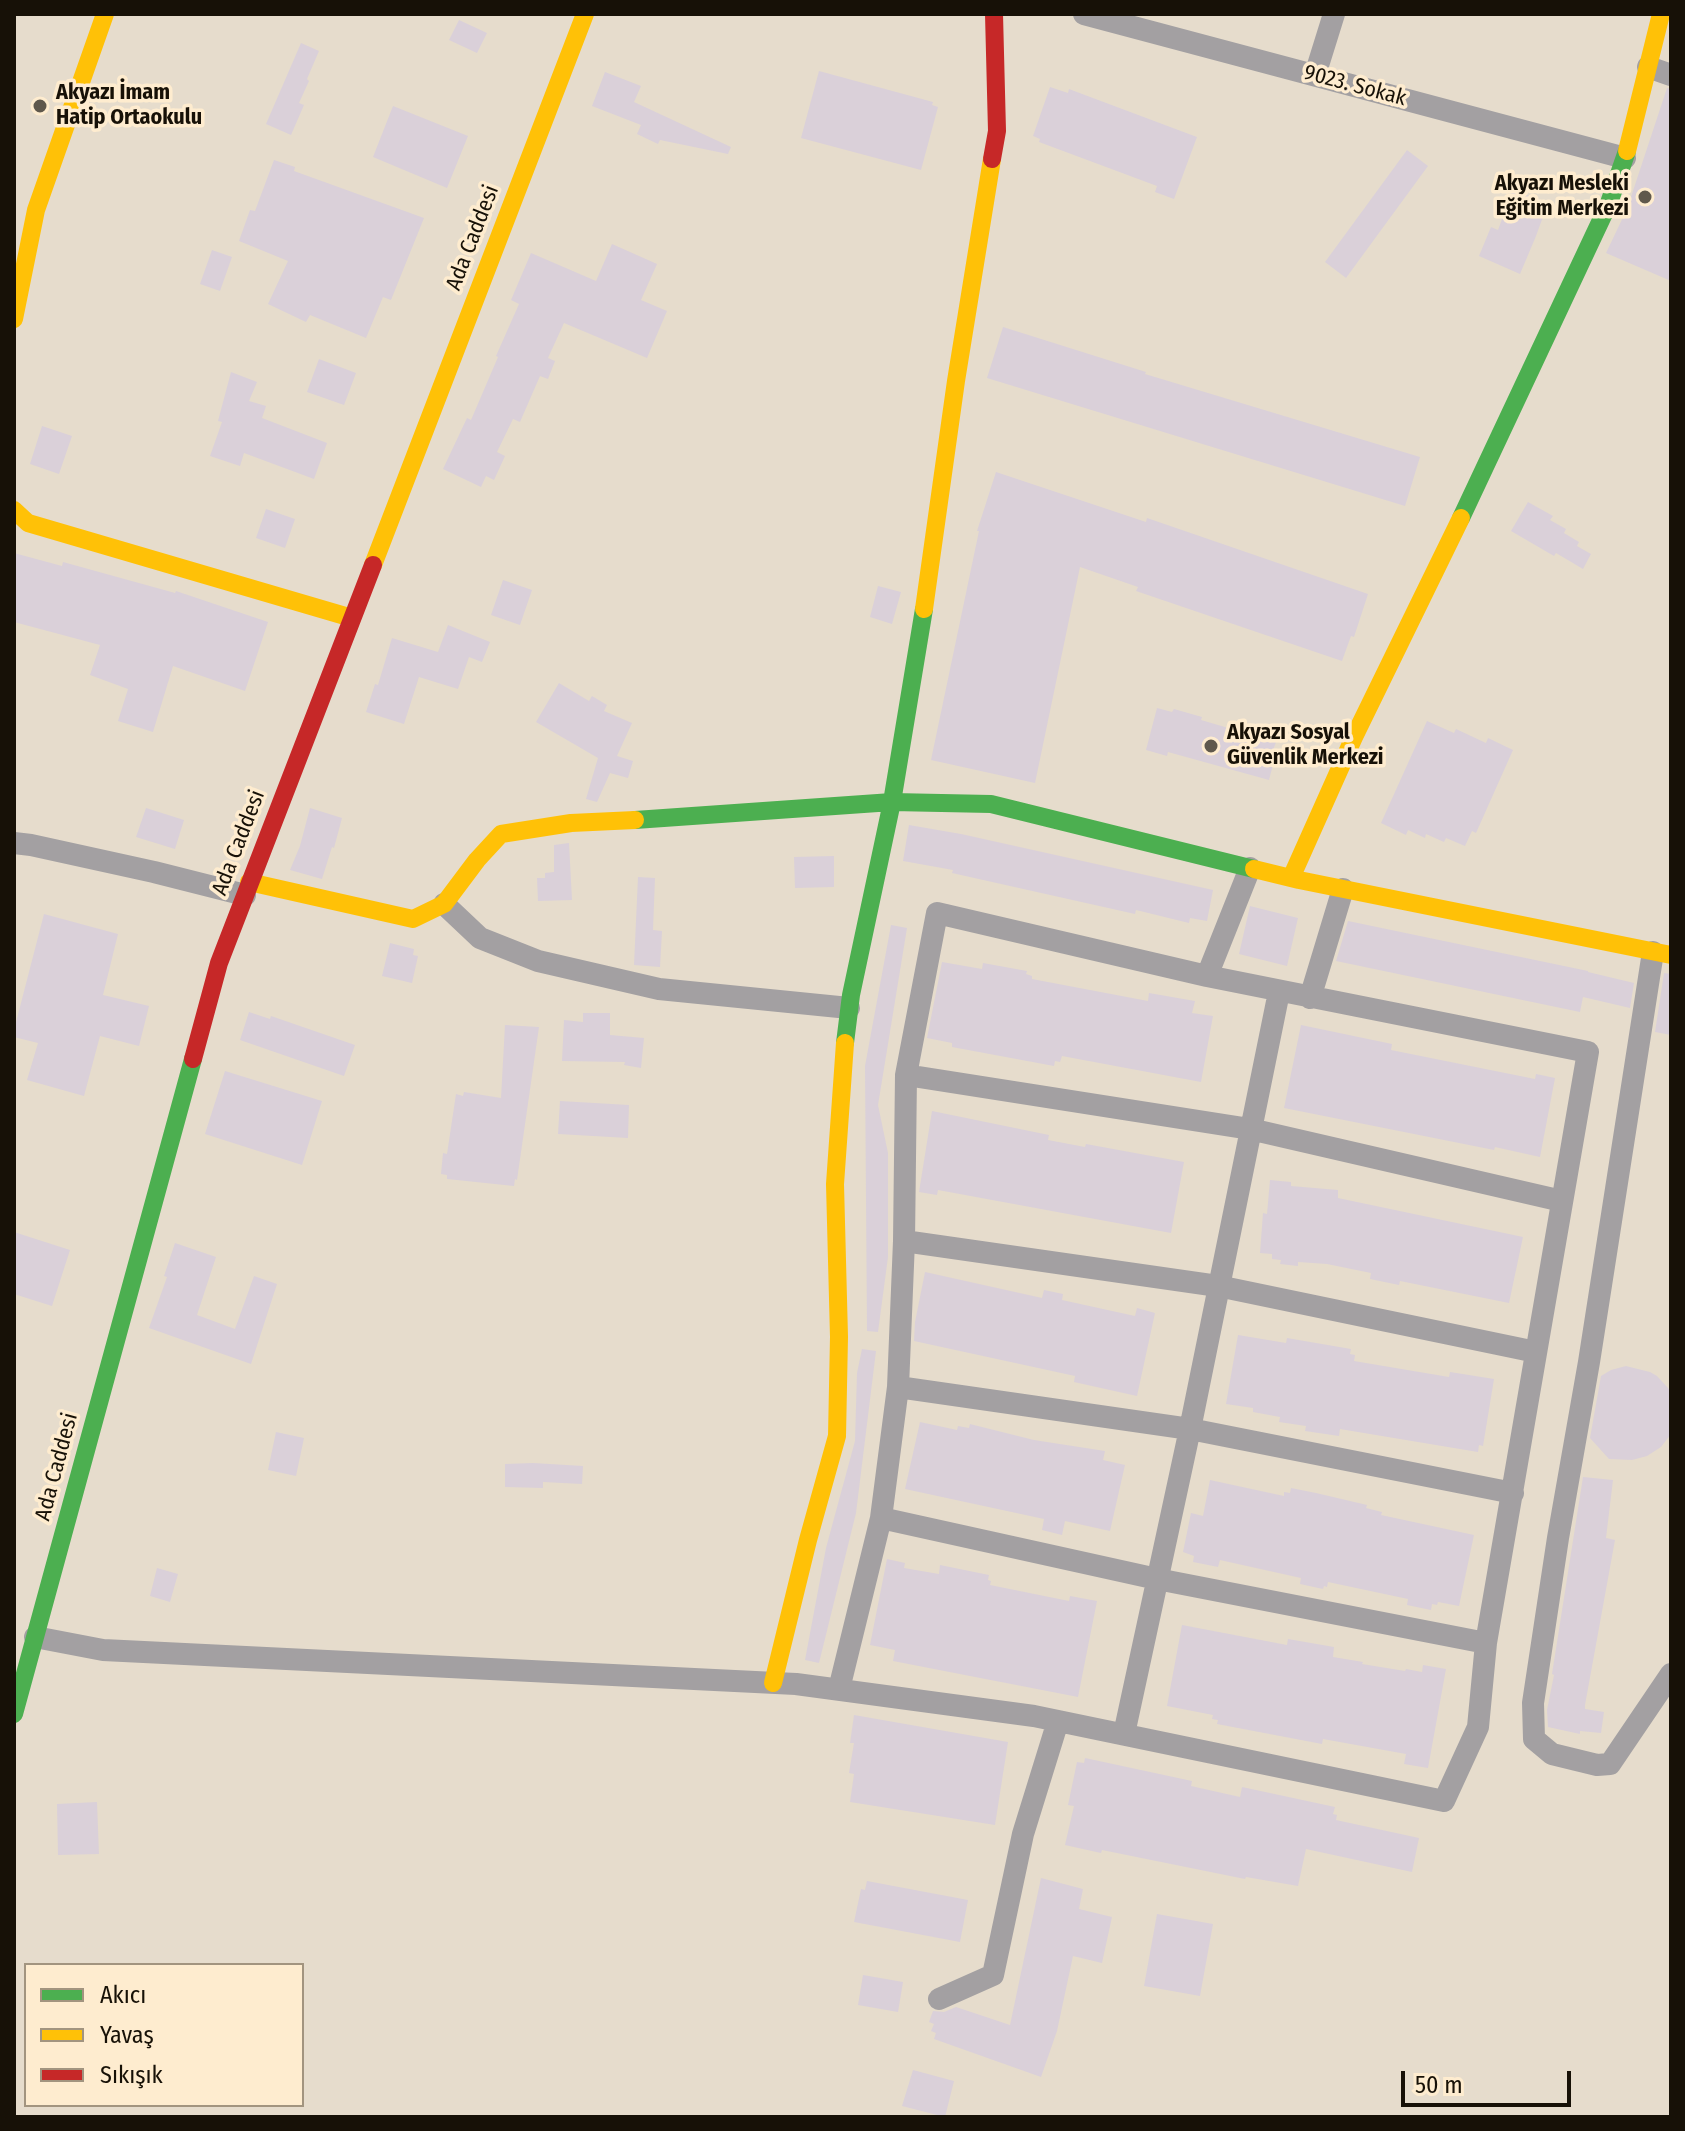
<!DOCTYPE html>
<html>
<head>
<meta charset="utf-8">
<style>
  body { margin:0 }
  #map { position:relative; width:1685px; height:2131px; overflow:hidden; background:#e6dccc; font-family:"Fira Sans Condensed",sans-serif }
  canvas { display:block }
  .frame { position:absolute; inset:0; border:16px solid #171107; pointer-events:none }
  .legend { position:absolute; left:24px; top:1963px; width:280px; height:144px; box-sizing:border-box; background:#feeccf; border:2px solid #a2947f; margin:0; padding:10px 14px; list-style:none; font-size:24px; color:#171107 }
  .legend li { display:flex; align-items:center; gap:16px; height:40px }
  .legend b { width:40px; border:2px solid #a2947f }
  .scale { position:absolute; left:1401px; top:2071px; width:170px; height:36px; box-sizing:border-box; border:4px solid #171107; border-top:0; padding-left:10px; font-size:24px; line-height:28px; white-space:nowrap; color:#171107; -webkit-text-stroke:6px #feeccf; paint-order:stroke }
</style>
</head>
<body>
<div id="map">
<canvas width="1685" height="2131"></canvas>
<div class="frame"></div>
<ul class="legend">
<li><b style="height:10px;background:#4caf50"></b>Akıcı</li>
<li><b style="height:10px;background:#ffc107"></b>Yavaş</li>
<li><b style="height:10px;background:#c62828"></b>Sıkışık</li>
</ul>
<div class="scale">50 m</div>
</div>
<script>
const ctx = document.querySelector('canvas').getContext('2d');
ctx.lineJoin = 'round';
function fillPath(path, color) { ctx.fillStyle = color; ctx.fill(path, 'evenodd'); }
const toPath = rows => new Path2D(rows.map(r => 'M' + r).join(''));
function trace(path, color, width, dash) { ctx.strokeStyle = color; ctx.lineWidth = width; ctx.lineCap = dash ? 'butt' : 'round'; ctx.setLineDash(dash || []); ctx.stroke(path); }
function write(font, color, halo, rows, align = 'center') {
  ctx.font = font + ' "Fira Sans Condensed",sans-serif'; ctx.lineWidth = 7; ctx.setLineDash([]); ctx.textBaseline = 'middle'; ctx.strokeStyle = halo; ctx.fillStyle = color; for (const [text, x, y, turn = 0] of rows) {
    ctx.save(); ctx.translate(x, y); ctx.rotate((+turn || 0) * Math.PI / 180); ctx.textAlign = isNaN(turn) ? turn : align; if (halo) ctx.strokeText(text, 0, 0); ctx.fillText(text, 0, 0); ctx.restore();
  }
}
fillPath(toPath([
  [459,20,487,33,477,53,449,40],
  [301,43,319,51,307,79,309,81,299,103,304,105,291,135,266,124],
  [819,71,933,102,932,105,938,107,921,170,801,138],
  [605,72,641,86,634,102,731,147,728,154,660,140,658,144,637,134,641,125,592,106],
  [1050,87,1068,93,1069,89,1197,137,1174,199,1155,192,1157,186,1039,142,1040,139,1033,136],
  [1667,88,1671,89,1671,281,1606,253,1627,209],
  [393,106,468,136,447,188,373,157],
  [1407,150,1428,166,1346,278,1325,262],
  [274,160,295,167,294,171,424,218,391,300,383,297,366,338,310,315,306,322,268,304,288,261,239,241,250,210,255,211],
  [1513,190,1548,203,1536,236,1520,274,1479,256,1491,227,1498,230],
  [612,244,657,264,641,300,667,311,647,358,564,323,548,358,555,361,548,379,540,376,520,422,513,419,497,452,505,456,494,480,486,476,481,487,443,469,467,418,471,420,498,357,496,356,519,304,511,300,531,253,596,281],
  [212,250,232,257,220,291,200,284],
  [1003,327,1146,372,1145,374,1420,457,1405,506,987,378],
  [319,359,356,373,344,405,307,392],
  [231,372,257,382,249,401,266,406,262,418,327,443,314,479,244,453,240,466,210,456,222,422,218,421],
  [42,426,72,436,59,474,30,464],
  [996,472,1146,522,1147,518,1368,594,1354,637,1351,636,1342,661,1136,591,1138,587,1080,567,1035,783,931,760,979,531,977,531],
  [1528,502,1553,516,1550,520,1566,529,1564,533,1579,542,1577,546,1591,554,1583,569,1556,553,1554,556,1511,531],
  [266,509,295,519,285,548,256,538],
  [14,553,62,566,63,562,175,593,176,591,268,622,245,691,173,666,153,732,118,721,128,689,90,675,100,645,14,622],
  [503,580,532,590,520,625,491,615],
  [878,586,901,592,892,624,870,617],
  [448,625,490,642,482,662,469,657,458,689,419,677,404,724,366,712,375,684,378,685,392,638,438,652],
  [559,683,589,701,592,696,607,705,604,711,632,723,617,756,633,761,628,778,610,773,597,802,586,799,598,758,536,722],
  [1157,708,1172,712,1174,709,1202,717,1201,720,1276,742,1271,756,1275,757,1269,780,1168,752,1167,756,1146,750],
  [1427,721,1454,733,1456,729,1486,743,1488,738,1513,750,1476,833,1472,831,1465,846,1446,838,1444,842,1426,834,1425,838,1408,830,1406,835,1381,823],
  [146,808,184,820,175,849,136,837],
  [310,808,342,818,334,848,332,847,322,879,290,870,300,846],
  [909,825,961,834,1213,890,1207,921,1190,918,1189,923,1136,910,1135,914,952,873,953,870,903,861],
  [569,843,572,900,538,901,537,878,545,878,545,873,554,872,554,845],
  [834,856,834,887,795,888,794,857],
  [638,877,655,878,653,930,662,931,660,967,634,965],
  [1250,906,1298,918,1287,966,1239,954],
  [44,914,118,934,103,995,149,1006,139,1046,100,1036,84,1096,27,1080,38,1043,14,1037,14,1030],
  [1348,921,1588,971,1588,972,1634,983,1630,1008,1583,997,1580,1012,1336,961],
  [891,925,907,928,878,1105,888,1153,888,1257,878,1332,867,1331,865,1066],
  [390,943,414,949,413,955,418,956,412,983,382,976],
  [942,962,982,969,983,963,1027,971,1026,974,1032,976,1032,979,1148,1001,1149,993,1195,1001,1192,1013,1213,1016,1201,1082,1062,1056,1060,1062,1055,1061,1054,1066,952,1047,952,1043,927,1038],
  [1664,973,1671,974,1671,1035,1655,1032],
  [249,1012,270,1019,271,1016,355,1045,344,1076,240,1040],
  [583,1013,610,1013,610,1035,644,1038,641,1068,624,1065,625,1062,562,1061,564,1020,583,1022],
  [505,1025,539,1027,517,1180,515,1179,514,1186,447,1179,447,1175,441,1174,443,1153,447,1154,456,1094,463,1096,464,1092,501,1098],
  [1301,1025,1392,1044,1391,1050,1535,1079,1536,1074,1555,1078,1540,1157,1495,1147,1494,1150,1284,1108],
  [225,1071,322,1101,302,1165,205,1134],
  [560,1101,629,1105,628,1138,558,1134],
  [932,1111,1049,1135,1048,1140,1085,1147,1086,1144,1184,1162,1171,1233,938,1190,937,1195,919,1192],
  [1270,1180,1291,1182,1291,1186,1338,1190,1338,1198,1523,1237,1509,1303,1400,1281,1399,1285,1370,1279,1371,1273,1327,1264,1298,1262,1298,1266,1280,1264,1281,1260,1272,1259,1272,1254,1260,1253,1263,1213,1267,1214],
  [14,1232,70,1250,52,1306,14,1294],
  [175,1243,216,1257,197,1315,235,1329,254,1276,277,1284,251,1364,149,1328,167,1277,164,1276],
  [925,1272,1042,1298,1044,1290,1063,1294,1062,1300,1135,1316,1137,1308,1155,1313,1137,1396,1074,1382,1075,1376,914,1341,915,1322],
  [1238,1335,1286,1343,1287,1338,1351,1349,1350,1354,1355,1355,1354,1361,1449,1377,1450,1372,1494,1379,1483,1446,1479,1445,1478,1452,1340,1429,1339,1436,1305,1431,1306,1426,1279,1422,1280,1417,1253,1412,1253,1408,1226,1404],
  [862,1349,876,1351,856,1513,819,1663,805,1660,826,1548,855,1441,857,1373],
  [1626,1366,1650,1372,1657,1376,1668,1388,1671,1393,1671,1434,1661,1447,1647,1456,1632,1460,1609,1459,1590,1438,1601,1376,1611,1370],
  [920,1422,957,1430,958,1426,969,1428,970,1424,1034,1440,1105,1451,1103,1460,1125,1465,1110,1531,1065,1521,1062,1535,1042,1530,1044,1519,905,1489],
  [276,1432,304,1438,296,1476,268,1470],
  [533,1463,583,1466,582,1484,543,1482,543,1488,505,1487,505,1464],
  [1583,1477,1613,1480,1606,1538,1615,1540,1585,1705,1585,1709,1604,1712,1601,1733,1580,1731,1580,1734,1548,1727,1547,1710,1554,1675,1552,1674],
  [1210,1480,1284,1496,1284,1492,1290,1493,1291,1488,1316,1493,1367,1505,1366,1508,1382,1512,1381,1515,1474,1535,1459,1606,1438,1602,1437,1605,1432,1604,1431,1610,1407,1605,1408,1599,1328,1582,1327,1587,1324,1586,1323,1589,1300,1584,1301,1578,1220,1560,1218,1567,1193,1562,1194,1556,1183,1552,1191,1513,1203,1516],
  [887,1559,905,1563,904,1568,939,1574,940,1565,989,1575,988,1580,991,1581,990,1585,1069,1601,1070,1596,1097,1601,1078,1697,893,1661,895,1650,870,1645],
  [157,1568,178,1574,170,1602,150,1596],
  [1182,1625,1287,1645,1288,1639,1334,1647,1333,1657,1363,1662,1362,1664,1405,1671,1406,1669,1422,1672,1423,1665,1446,1669,1428,1768,1404,1764,1406,1754,1323,1739,1322,1744,1217,1724,1218,1720,1212,1719,1213,1715,1167,1706],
  [854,1715,1008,1742,995,1825,850,1802,854,1774,849,1773,854,1743,850,1743],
  [1085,1758,1192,1781,1191,1786,1240,1797,1242,1787,1335,1807,1333,1814,1337,1815,1336,1820,1419,1838,1412,1872,1306,1849,1298,1886,1246,1877,1245,1879,1102,1850,1101,1853,1065,1845,1074,1806,1068,1805,1077,1762,1084,1763],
  [97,1802,99,1854,58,1855,57,1804],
  [1041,1878,1083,1889,1079,1909,1112,1917,1102,1963,1073,1956,1057,2031,1041,2077,934,2039,936,2033,931,2031,934,2024,929,2022,933,2011,944,2012,956,2007,1010,2025],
  [867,1881,968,1900,960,1942,854,1922,861,1889,865,1890],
  [1157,1914,1213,1924,1200,1996,1144,1986],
  [863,1975,903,1982,898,2012,858,2005],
  [913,2070,954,2081,945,2117,902,2106]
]), '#dad0d9');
trace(toPath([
  [1084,14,1625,158],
  [1648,67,1671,75],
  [1315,75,1334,14],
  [14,843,31,845,154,872,245,895],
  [444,904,480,938,538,961,659,989,849,1008],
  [1653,952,1589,1362,1558,1538,1533,1703,1534,1739,1552,1754,1597,1765,1610,1764,1671,1674],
  [1207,976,1250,868],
  [1310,998,1343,889],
  [906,1075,1250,1129,1562,1201],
  [904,1241,1218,1286,1536,1352],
  [898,1387,1190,1429,1513,1493],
  [881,1518,1157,1579,1486,1643],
  [35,1637,103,1650,796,1684,1034,1716,1444,1801,1478,1727,1486,1643,1588,1052,1207,976,937,913,906,1075,904,1241,898,1387,881,1518,839,1689],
  [1124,1734,1190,1429,1279,992],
  [939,1999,993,1975,1023,1834,1058,1721]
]), '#a3a0a2', 22);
trace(toPath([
  [1461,518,1609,203,1627,151],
  [635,820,892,802,991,804,1254,869],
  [845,1043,851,995,892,802,924,609],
  [14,1714,193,1059]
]), '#4caf50', 18);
trace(toPath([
  [1627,151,1661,14],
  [14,319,36,210,105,14],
  [14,510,28,523,352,618],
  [373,565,585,14],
  [924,609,956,381,992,159],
  [1254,869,1299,880,1671,955],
  [1291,878,1354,737,1461,518],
  [249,882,413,919,444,904,477,860,501,834,571,823,635,820],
  [773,1683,808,1540,837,1436,839,1337,835,1184,845,1043]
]), '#ffc107', 18);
trace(toPath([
  [992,159,997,131,994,14],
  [193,1059,219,963,373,565]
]), '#c62828', 18);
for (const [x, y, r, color] of [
  [40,106,8,"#5f584c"],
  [1645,197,8,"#5f584c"],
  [1211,746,8,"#5f584c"]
]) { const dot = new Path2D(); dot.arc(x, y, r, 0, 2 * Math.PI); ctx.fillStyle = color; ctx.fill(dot); trace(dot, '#feeccf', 3); }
write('22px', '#171107', '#feeccf', [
  ["9023. Sokak",1355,86,15],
  ["Ada Caddesi",473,238,-69],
  ["Ada Caddesi",239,843,-69],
  ["Ada Caddesi",57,1467,-75]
]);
write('bold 22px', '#171107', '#feeccf', [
  ["Akyazı İmam",56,93],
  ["Hatip Ortaokulu",56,118],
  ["Akyazı Mesleki",1629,184,"right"],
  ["Eğitim Merkezi",1629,209,"right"],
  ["Akyazı Sosyal",1227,733],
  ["Güvenlik Merkezi",1227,758]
], 'left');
</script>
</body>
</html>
